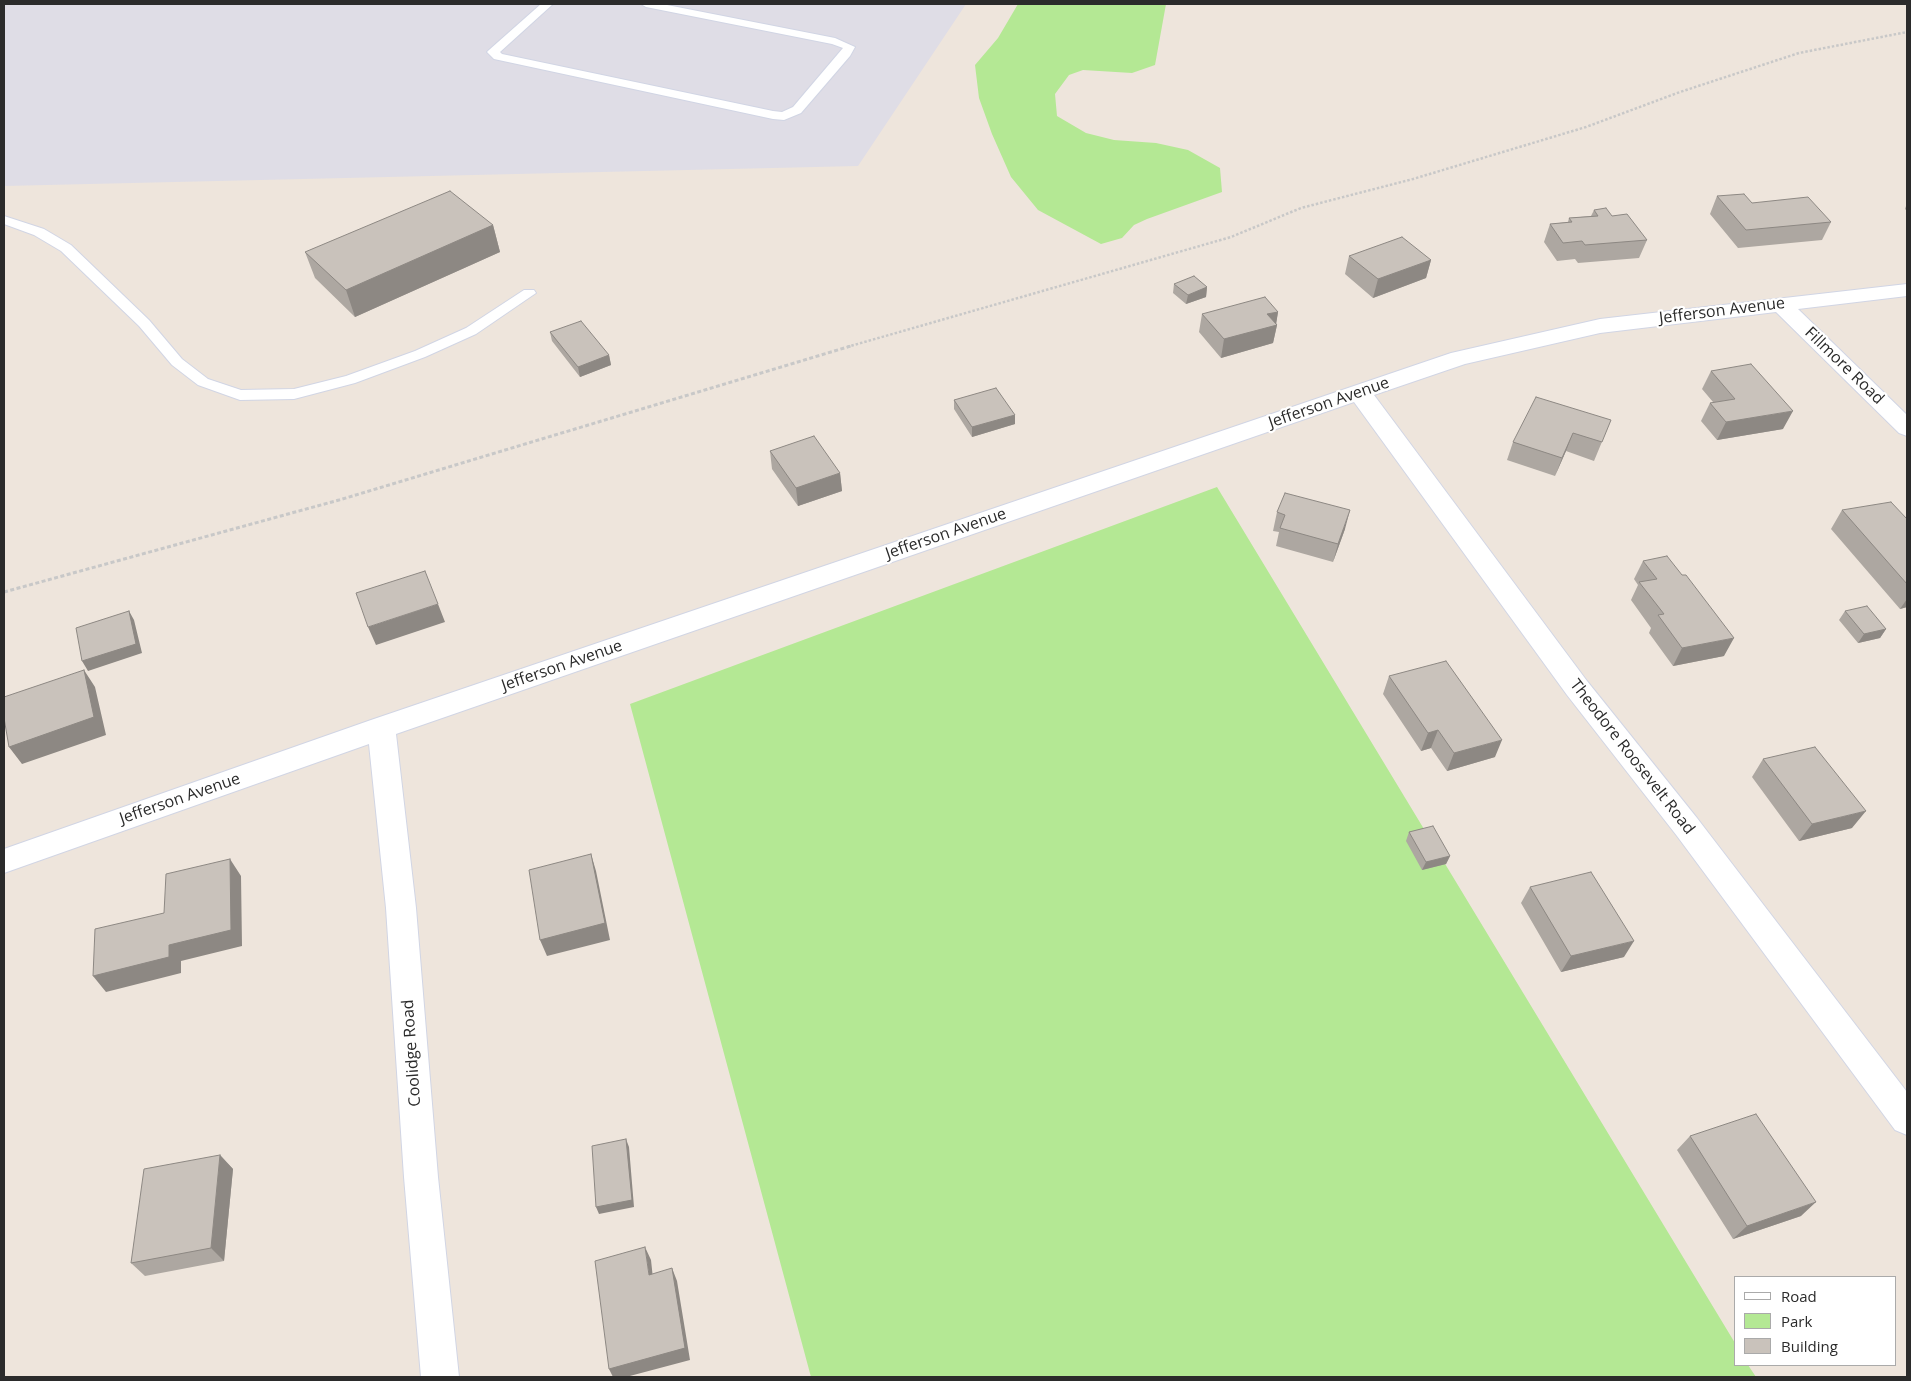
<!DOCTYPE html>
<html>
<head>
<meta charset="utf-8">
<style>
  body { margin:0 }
  #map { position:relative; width:1911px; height:1381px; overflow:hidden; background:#eee5dc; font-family:"Open Sans",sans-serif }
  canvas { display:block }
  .frame { position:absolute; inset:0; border:5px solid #2b2b2b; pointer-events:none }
  .legend { position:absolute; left:1734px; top:1276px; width:162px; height:90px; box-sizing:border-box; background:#fff; border:1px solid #aaa; margin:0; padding:6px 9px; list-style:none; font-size:15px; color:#2b2b2b }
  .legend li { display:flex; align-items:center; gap:10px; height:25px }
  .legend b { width:25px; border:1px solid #aaa }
</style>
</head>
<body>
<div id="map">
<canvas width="1911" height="1381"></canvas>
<div class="frame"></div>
<ul class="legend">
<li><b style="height:6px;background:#fff"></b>Road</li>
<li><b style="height:14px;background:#b4e894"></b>Park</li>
<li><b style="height:14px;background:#c9c2bb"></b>Building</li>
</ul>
</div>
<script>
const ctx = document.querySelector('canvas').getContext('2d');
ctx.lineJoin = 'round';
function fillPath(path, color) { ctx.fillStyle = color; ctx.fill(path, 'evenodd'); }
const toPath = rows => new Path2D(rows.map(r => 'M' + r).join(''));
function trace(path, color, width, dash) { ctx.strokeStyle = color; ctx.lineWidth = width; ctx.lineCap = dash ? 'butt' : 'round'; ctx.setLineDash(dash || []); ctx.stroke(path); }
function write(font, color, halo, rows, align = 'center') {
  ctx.font = font + ' "Open Sans",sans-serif'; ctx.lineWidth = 4.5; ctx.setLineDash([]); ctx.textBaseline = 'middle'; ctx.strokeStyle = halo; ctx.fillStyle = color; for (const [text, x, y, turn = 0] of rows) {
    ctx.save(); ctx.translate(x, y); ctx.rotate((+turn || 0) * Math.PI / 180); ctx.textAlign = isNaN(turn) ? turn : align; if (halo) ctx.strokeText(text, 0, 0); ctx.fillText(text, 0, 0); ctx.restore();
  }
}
fillPath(toPath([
  [4,4,966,4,858,166,4,186]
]), '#dfdde6');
fillPath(toPath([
  [1018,4,1166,4,1155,65,1132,73,1083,70,1069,75,1055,94,1057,116,1086,133,1114,140,1156,143,1188,150,1220,168,1222,192,1147,219,1134,225,1122,238,1101,244,1038,210,1011,177,992,134,979,98,975,65,998,38],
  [1217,487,1735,1343,1735,1365,1748,1365,1756,1377,811,1377,630,704]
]), '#b4e894');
const lane = toPath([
  [541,4,553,4,500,52,502,54,773,111,782,112,793,107,843,48,832,44,646,7,641,4,662,4,835,38,855,47,850,56,801,113,784,120,773,119,494,59,487,52,489,50,541,4],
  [4,216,44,229,71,245,149,320,182,359,208,379,241,390,294,389,346,376,415,351,466,328,524,290,534,290,536,293,476,334,425,357,355,383,294,399,240,400,198,385,172,365,139,326,61,251,34,235,4,224,4,216]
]);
const street = toPath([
  [1907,284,1907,296,1798,309,1907,415,1907,436,1899,433,1776,312,1600,333,1465,364,1374,395,1587,681,1697,818,1907,1092,1907,1135,1895,1130,1677,836,1567,695,1354,402,396,734,416,908,438,1177,459,1377,421,1377,404,1177,386,908,369,744,4,873,4,849,371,720,1451,353,1600,319,1907,284]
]);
trace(lane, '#d1d5e4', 2);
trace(street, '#d1d5e4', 2);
trace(toPath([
  [847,347,1231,237,1301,208,1413,179,1586,127,1680,92,1799,53,1907,32]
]), '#c8c8c8', 2.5, [2.5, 2]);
trace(toPath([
  [4,592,339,500,851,346]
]), '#c8c8c8', 3, [4, 2.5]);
fillPath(lane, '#fff');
fillPath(street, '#fff');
fillPath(toPath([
  [1717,196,1752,203,1831,222,1822,240,1738,248,1710,214],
  [1907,203,1907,211,1905,209],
  [1594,210,1612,216,1647,240,1639,258,1578,263,1575,259,1557,261,1544,242,1550,224,1568,222,1569,218,1591,216],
  [493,225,500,252,355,317,315,278,305,252],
  [1349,256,1431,260,1426,278,1373,298,1345,274],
  [1174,284,1207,287,1206,297,1186,304,1173,293],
  [1278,312,1276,323,1277,325,1273,343,1221,358,1199,332,1202,314],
  [550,332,609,355,611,365,580,377,552,341],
  [1711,371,1783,429,1717,440,1701,421,1710,403,1713,402,1702,389],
  [954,400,1015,415,1015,424,972,437,954,409],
  [1611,420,1594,461,1566,451,1555,476,1507,460,1513,442],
  [770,451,840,473,842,491,798,506,772,469],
  [1842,510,1907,519,1907,607,1900,609,1831,529],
  [1277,512,1345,529,1333,562,1276,546,1279,532,1273,531],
  [1643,561,1724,656,1673,666,1649,633,1651,628,1631,600,1638,585,1634,579],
  [1845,611,1886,629,1880,638,1858,643,1839,620],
  [1389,676,1495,757,1447,771,1431,748,1421,751,1383,694],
  [1763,759,1852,828,1799,841,1752,777],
  [1409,832,1450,856,1446,864,1422,870,1406,841],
  [1530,887,1624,957,1561,972,1521,903],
  [1690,1136,1801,1216,1733,1239,1677,1150],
  [220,1155,233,1169,224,1261,145,1276,131,1263]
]), '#ada7a1');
fillPath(toPath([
  [493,225,500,252,355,317,346,290],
  [1431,260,1426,278,1373,298,1378,279],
  [1207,287,1206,297,1186,304,1188,295],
  [1278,312,1276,325,1277,325,1273,343,1221,358,1224,339,1267,314],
  [609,355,611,365,580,377,578,367],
  [1793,411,1783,429,1717,440,1726,422],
  [1015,415,1015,424,972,437,972,427],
  [1573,433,1566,451,1555,476,1562,458],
  [840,473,842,491,798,506,796,488],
  [1350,510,1345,529,1333,562,1338,544],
  [1907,599,1907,607,1900,609],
  [438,604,445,622,376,645,368,627],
  [129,611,134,620,142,653,88,671,82,661],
  [1886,629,1880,638,1858,643,1864,634],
  [1734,638,1724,656,1673,666,1682,648],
  [84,670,95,687,106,735,22,764,9,747],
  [1438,730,1431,748,1421,751,1428,733],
  [1502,740,1495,757,1447,771,1454,753],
  [1866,811,1852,828,1799,841,1812,824],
  [591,854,596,871,610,940,547,956,540,940],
  [1450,856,1446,864,1422,870,1426,862],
  [230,859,241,876,242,946,181,961,181,973,106,992,93,976,169,945],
  [1634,941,1624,957,1561,972,1571,956],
  [626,1139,629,1147,634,1207,599,1214,596,1207],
  [220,1155,233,1169,224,1261,211,1248],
  [1816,1202,1801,1216,1733,1239,1747,1226],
  [645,1247,651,1260,654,1288,649,1275],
  [672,1268,677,1281,690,1360,626,1377,613,1377,609,1369]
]), '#8d8883');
const building = toPath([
  [450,191,493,225,346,290,305,252,450,191],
  [1744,194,1752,203,1808,197,1831,222,1746,230,1717,196,1744,194],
  [1606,208,1612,216,1627,214,1647,240,1585,245,1582,241,1563,243,1550,224,1572,222,1569,218,1598,216,1594,210,1606,208],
  [1402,237,1431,260,1378,279,1349,256,1402,237],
  [1194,276,1207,287,1188,295,1174,284,1194,276],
  [1265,297,1278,312,1267,314,1277,325,1224,339,1202,314,1265,297],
  [581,321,609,355,578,367,550,332,581,321],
  [1751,364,1793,411,1726,422,1710,403,1735,399,1711,371,1751,364],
  [996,388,1015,415,972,427,954,400,996,388],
  [1536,397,1611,420,1602,442,1573,433,1562,458,1513,442,1536,397],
  [814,436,840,473,796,488,770,451,814,436],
  [1285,493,1350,510,1338,544,1280,528,1285,515,1277,512,1285,493],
  [1891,502,1907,519,1907,584,1842,510,1891,502],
  [1667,556,1682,575,1686,575,1734,638,1682,648,1658,615,1664,614,1639,582,1657,579,1643,561,1667,556],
  [425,571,438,604,368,627,356,593,425,571],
  [1867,606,1886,629,1864,634,1845,611,1867,606],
  [129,611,136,644,82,661,76,628,129,611],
  [1446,661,1502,740,1454,753,1438,730,1428,733,1389,676,1446,661],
  [84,670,94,717,9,747,4,718,4,697,84,670],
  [1815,747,1866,811,1812,824,1763,759,1815,747],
  [1433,826,1450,856,1426,862,1409,832,1433,826],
  [591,854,605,923,540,940,529,870,591,854],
  [230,859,231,930,169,945,169,957,93,976,95,929,164,913,166,874,230,859],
  [1591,872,1634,941,1571,956,1530,887,1591,872],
  [1756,1114,1816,1202,1747,1226,1690,1136,1756,1114],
  [626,1139,632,1200,596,1207,592,1146,626,1139],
  [220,1155,211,1248,131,1263,144,1169,220,1155],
  [645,1247,649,1275,672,1268,685,1348,609,1369,595,1261,645,1247]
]);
fillPath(building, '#c9c2bb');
trace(building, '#8d8883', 1);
write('16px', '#2b2b2b', '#fff', [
  ["Jefferson Avenue",1722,311,-7],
  ["Fillmore Road",1844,366,44],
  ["Jefferson Avenue",1329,403,-19],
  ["Jefferson Avenue",946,534,-19],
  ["Jefferson Avenue",562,666,-19],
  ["Theodore Roosevelt Road",1632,757,52],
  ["Jefferson Avenue",180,799,-19],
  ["Coolidge Road",412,1053,-94]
]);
</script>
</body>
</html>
